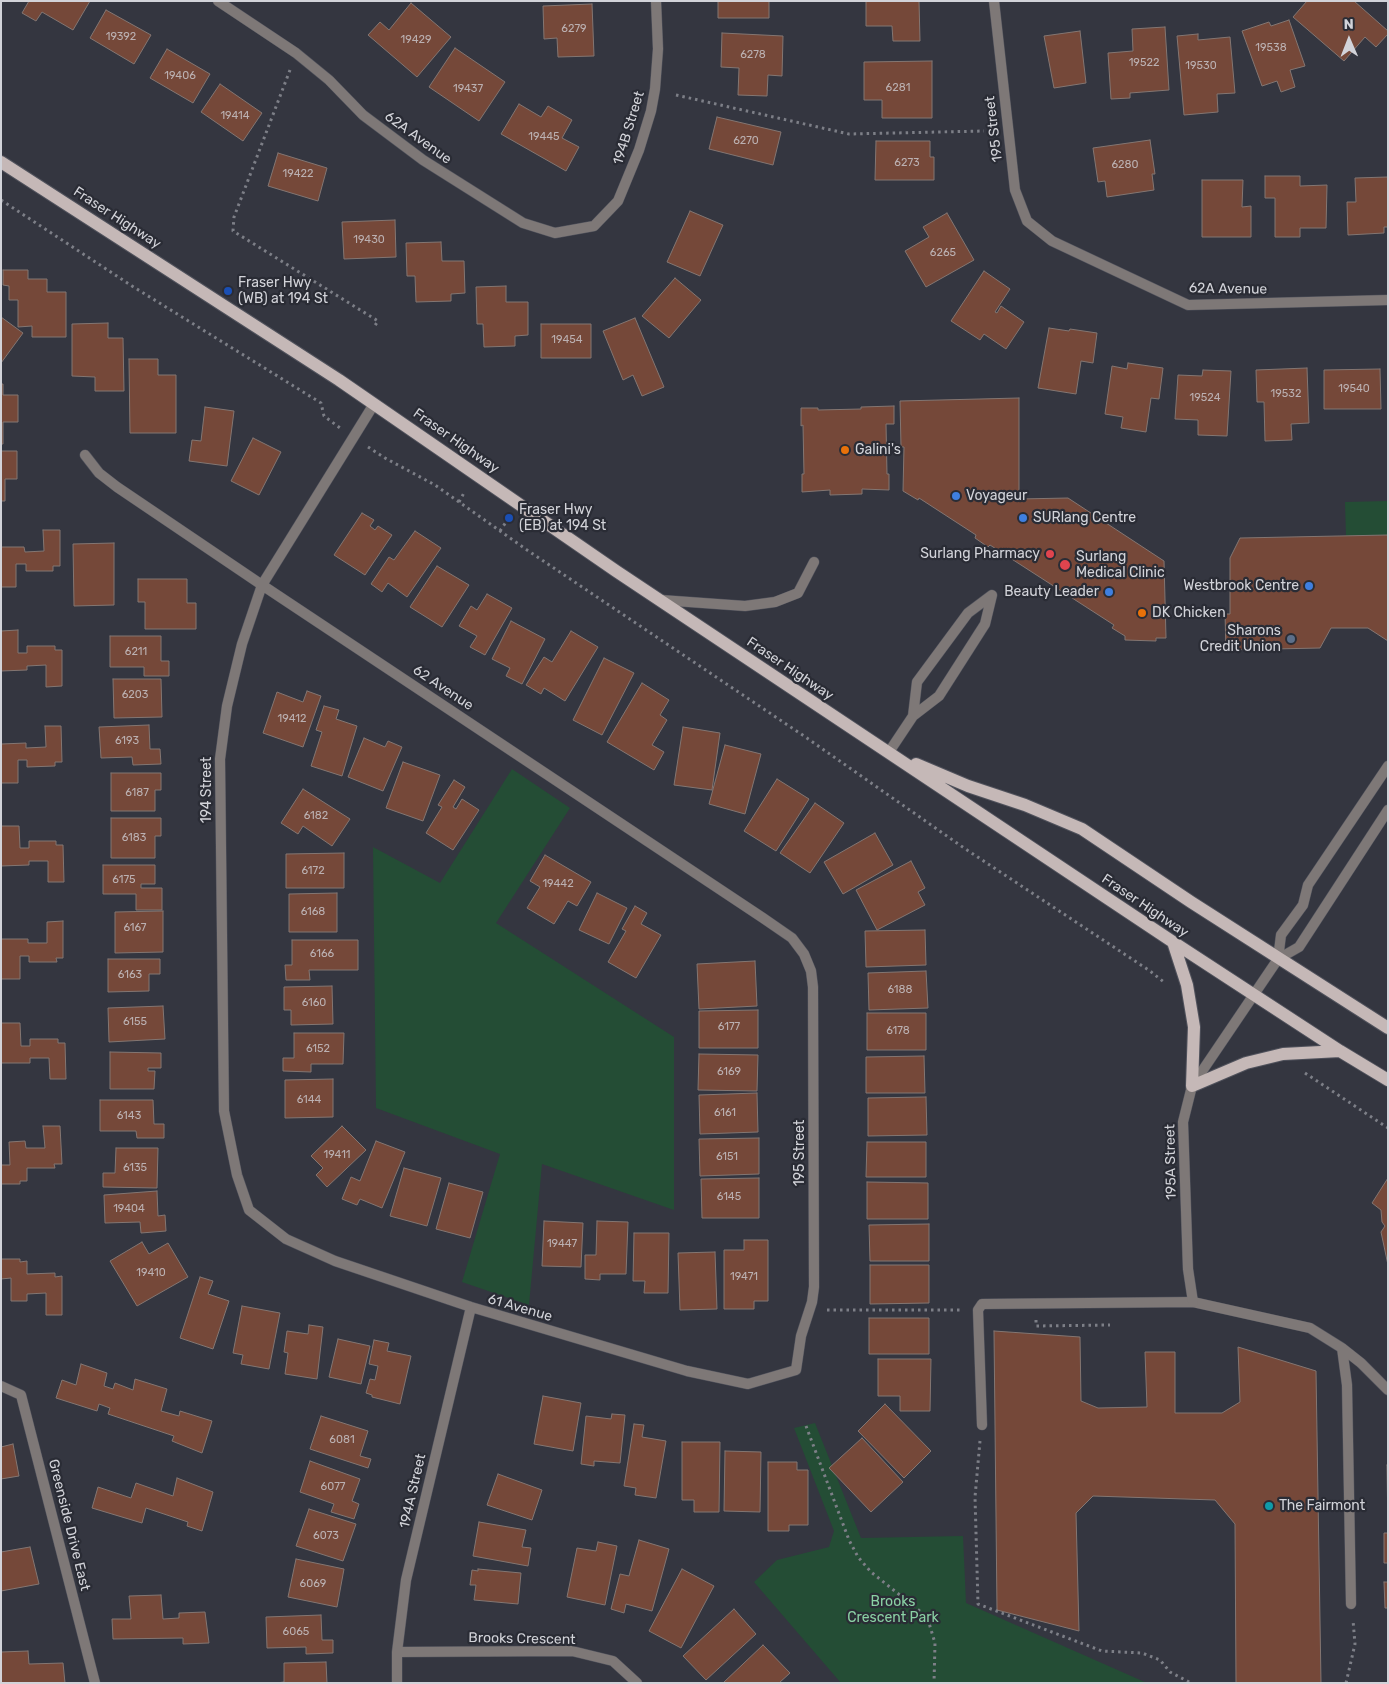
<!DOCTYPE html>
<html>
<head>
<meta charset="utf-8">
<style>
  body { margin:0 }
  #map { position:relative; width:1389px; height:1684px; overflow:hidden; background:#343640; font-family:Rubik,sans-serif }
  canvas { display:block }
  .frame { position:absolute; inset:0; border:2px solid #d2d3d9; pointer-events:none }
  .north { position:absolute; left:1324px; top:15px; width:50px; height:50px; -webkit-text-stroke:4px #2a2c35; paint-order:stroke; rotate:359deg; font-size:14px; font-weight:700; line-height:20px; text-align:center; color:#d2d3d9 }
  .north::after { content:''; display:block; margin:auto; width:18px; height:22px; background:#d2d3d9; clip-path:polygon(50% 0,100% 100%,50% 72%,0 100%) }
</style>
</head>
<body>
<div id="map">
<canvas width="1389" height="1684"></canvas>
<div class="frame"></div>
<div class="north">N</div>
</div>
<script>
const ctx = document.querySelector('canvas').getContext('2d');
ctx.lineJoin = 'round';
function fillPath(path, color) { ctx.fillStyle = color; ctx.fill(path, 'evenodd'); }
const toPath = rows => new Path2D(rows.map(r => 'M' + r).join(''));
function trace(path, color, width, dash) { ctx.strokeStyle = color; ctx.lineWidth = width; ctx.lineCap = dash ? 'butt' : 'round'; ctx.setLineDash(dash || []); ctx.stroke(path); }
function write(font, color, halo, rows, align = 'center') {
  ctx.font = font + ' Rubik,sans-serif'; ctx.lineWidth = 4.5; ctx.setLineDash([]); ctx.textBaseline = 'middle'; ctx.strokeStyle = halo; ctx.fillStyle = color; for (const [text, x, y, turn = 0] of rows) {
    ctx.save(); ctx.translate(x, y); ctx.rotate((+turn || 0) * Math.PI / 180); ctx.textAlign = isNaN(turn) ? turn : align; if (halo) ctx.strokeText(text, 0, 0); ctx.fillText(text, 0, 0); ctx.restore();
  }
}
fillPath(toPath([
  [1388,501,1388,535,1346,536,1345,502],
  [512,769,570,808,496,923,674,1037,674,1210,542,1164,529,1305,462,1282,500,1154,376,1108,373,847,440,883],
  [815,1423,861,1538,963,1536,966,1603,1147,1683,841,1683,754,1582,777,1560,829,1547,834,1531,794,1428]
]), '#244d35');
const building = toPath([
  [29,1,90,1,73,30,42,12,36,21,22,13,29,1],
  [718,1,769,1,769,18,718,18,718,1],
  [866,1,919,1,920,41,893,41,892,26,866,26,866,1],
  [1307,1,1354,1,1388,31,1388,34,1376,47,1365,37,1344,61,1293,17,1307,1],
  [411,3,451,37,417,77,368,35,380,22,389,30,411,3],
  [592,4,594,56,558,57,557,38,544,39,543,6,592,4],
  [106,10,151,35,134,64,90,38,106,10],
  [1289,20,1305,66,1290,70,1295,87,1281,92,1277,81,1262,86,1242,31,1269,22,1271,26,1289,20],
  [1165,27,1169,90,1130,93,1130,98,1111,99,1108,53,1133,51,1132,29,1165,27],
  [1080,31,1086,83,1054,88,1044,36,1080,31],
  [722,33,783,36,782,76,768,75,767,96,738,95,739,68,721,67,722,33],
  [1198,34,1198,40,1230,37,1235,93,1217,94,1218,112,1184,115,1177,36,1198,34],
  [455,48,505,82,479,121,429,87,455,48],
  [167,49,210,74,193,103,150,78,167,49],
  [932,61,932,118,882,118,882,100,864,100,864,62,932,61],
  [220,84,262,113,243,141,201,112,220,84],
  [519,104,541,117,548,106,572,120,562,138,579,147,566,171,501,134,519,104],
  [717,117,781,132,773,165,709,149,717,117],
  [1150,140,1155,174,1152,174,1154,190,1107,197,1105,181,1098,182,1093,148,1150,140],
  [876,141,930,141,930,157,934,157,934,180,875,180,876,141],
  [278,153,327,168,318,201,268,186,278,153],
  [1265,176,1300,176,1300,186,1327,185,1326,228,1300,228,1300,237,1275,237,1275,198,1265,198,1265,176],
  [1388,177,1388,227,1384,227,1384,233,1348,235,1347,202,1356,202,1355,178,1388,177],
  [1202,180,1243,180,1242,207,1251,206,1251,237,1202,237,1202,180],
  [690,211,723,225,700,276,667,262,690,211],
  [947,213,974,260,926,287,905,251,929,237,923,227,947,213],
  [395,220,396,257,344,259,342,222,395,220],
  [441,242,442,261,464,261,465,293,451,294,451,301,416,302,415,276,407,276,406,243,441,242],
  [3,270,28,270,28,279,47,279,47,292,66,292,66,337,32,337,32,326,18,327,18,300,9,300,9,286,3,285,3,270],
  [984,271,1010,289,995,312,997,313,1001,306,1024,322,1006,349,984,334,980,340,951,321,984,271],
  [675,278,701,300,669,338,642,316,675,278],
  [506,286,506,302,528,302,528,335,515,336,515,346,484,347,483,324,477,324,476,287,506,286],
  [1,317,23,333,1,363,1,317],
  [635,318,664,387,642,396,633,375,623,380,603,331,635,318],
  [108,323,108,338,123,338,124,391,95,391,95,377,72,376,72,324,108,323],
  [541,324,591,324,591,358,541,358,541,324],
  [1049,328,1069,331,1070,329,1097,333,1093,363,1081,361,1076,394,1038,388,1049,328],
  [129,359,158,359,158,375,176,375,176,433,130,433,129,359],
  [1128,363,1163,368,1159,399,1151,398,1146,432,1121,428,1123,417,1105,414,1112,366,1127,369,1128,363],
  [1307,368,1309,423,1291,424,1292,440,1265,441,1264,402,1257,402,1256,370,1307,368],
  [1380,369,1381,409,1324,409,1324,370,1380,369],
  [1203,370,1231,371,1227,436,1198,435,1198,420,1175,419,1178,375,1202,376,1203,370],
  [1,384,3,384,3,395,18,395,18,422,3,422,3,444,1,444,1,384],
  [1019,398,1019,499,1068,498,1164,561,1166,638,1156,638,1156,641,1125,640,1125,636,1112,628,1114,625,990,545,988,547,975,538,976,535,919,498,918,500,903,491,904,447,901,447,900,401,1019,398],
  [894,406,894,424,886,424,887,474,889,474,889,490,862,489,862,494,830,495,830,490,802,492,802,474,804,474,803,425,801,426,801,408,818,408,818,410,861,409,861,407,894,406],
  [205,407,234,411,227,466,189,461,192,440,201,441,205,407],
  [253,438,281,452,259,495,231,481,253,438],
  [1,451,17,451,17,479,5,479,5,501,1,501,1,451],
  [362,513,374,520,370,526,375,530,378,526,392,535,365,575,334,555,362,513],
  [43,530,60,530,60,566,53,566,53,571,26,571,26,564,16,564,16,587,1,587,1,547,24,547,25,552,44,551,43,530],
  [415,531,441,548,407,597,388,583,382,592,371,584,389,557,394,560,415,531],
  [1388,535,1388,641,1368,628,1331,628,1320,648,1226,650,1225,614,1230,614,1230,558,1240,538,1388,535],
  [114,543,114,605,74,606,73,544,114,543],
  [437,566,469,585,442,627,410,607,437,566],
  [138,579,187,579,187,603,196,603,196,629,145,629,145,602,138,602,138,579],
  [487,594,512,608,485,655,470,647,477,636,459,626,471,606,477,610,487,594],
  [511,621,545,639,522,684,506,676,510,668,492,659,511,621],
  [18,630,18,653,27,653,27,646,55,646,55,650,62,650,62,686,46,687,46,665,27,666,27,670,1,671,1,631,18,630],
  [571,631,598,647,565,701,544,688,541,694,526,685,544,657,552,662,571,631],
  [110,636,161,636,161,661,169,661,169,676,144,676,144,667,110,667,110,636],
  [604,658,634,673,602,735,573,720,604,658],
  [113,679,161,679,162,717,114,718,113,679],
  [642,683,669,700,660,715,667,720,652,745,664,752,654,770,607,742,642,683],
  [307,691,321,696,303,747,263,733,277,692,303,702,307,691],
  [324,706,339,710,336,719,357,726,342,776,311,766,322,732,316,730,324,706],
  [149,725,150,749,160,749,161,764,133,765,132,757,101,758,99,727,149,725],
  [45,726,61,726,62,762,55,762,55,766,27,767,27,760,18,760,18,783,1,783,1,744,26,743,26,748,46,747,45,726],
  [683,727,720,733,712,790,674,785,683,727],
  [364,738,385,747,388,741,402,747,383,791,348,777,364,738],
  [725,745,761,754,745,814,709,804,725,745],
  [403,762,440,775,423,821,386,808,403,762],
  [111,773,161,773,161,790,155,790,155,811,111,811,111,773],
  [777,779,809,799,776,851,744,831,777,779],
  [454,780,465,787,453,807,456,809,462,799,479,810,453,850,426,833,442,807,438,805,454,780],
  [303,789,350,819,332,846,303,826,298,834,281,823,303,789],
  [815,803,844,823,810,873,780,853,815,803],
  [111,818,161,818,161,836,155,836,155,858,111,858,111,818],
  [1,826,19,826,20,848,29,848,29,841,56,841,56,845,63,845,64,882,48,882,48,861,29,861,29,865,1,866,1,826],
  [875,833,893,865,843,894,824,862,875,833],
  [344,853,344,888,286,888,286,854,344,853],
  [545,855,591,882,577,906,568,901,554,924,527,908,540,887,530,881,545,855],
  [911,861,925,888,918,892,925,905,877,930,856,890,911,861],
  [103,865,155,865,155,884,141,884,141,888,162,888,162,910,136,910,136,894,103,894,103,865],
  [337,893,337,932,289,932,289,894,337,893],
  [597,893,627,908,609,944,579,930,597,893],
  [635,906,647,913,641,924,661,935,636,978,608,962,626,931,622,929,635,906],
  [163,911,163,952,115,953,115,912,163,911],
  [63,921,63,958,56,958,57,962,29,962,29,956,20,956,20,979,1,979,1,939,28,939,28,943,47,943,47,922,63,921],
  [925,930,926,965,866,967,865,931,925,930],
  [292,940,358,940,358,970,309,970,310,980,286,980,285,965,292,965,292,940],
  [108,959,160,959,160,974,149,974,149,991,108,992,108,959],
  [755,961,757,1006,699,1009,697,964,755,961],
  [926,971,928,1008,869,1010,868,973,926,971],
  [332,986,333,1024,291,1025,291,1010,284,1010,284,987,332,986],
  [163,1006,165,1039,109,1042,108,1008,163,1006],
  [758,1010,758,1048,699,1048,699,1011,758,1010],
  [867,1013,926,1013,926,1050,867,1050,867,1013],
  [1,1023,20,1023,21,1046,30,1046,30,1039,58,1039,58,1043,65,1043,66,1079,50,1079,49,1058,30,1058,30,1063,1,1063,1,1023],
  [294,1033,344,1033,343,1064,311,1064,311,1072,283,1071,283,1058,294,1058,294,1033],
  [110,1052,161,1053,161,1068,148,1068,148,1071,155,1071,154,1089,110,1089,110,1052],
  [699,1054,758,1055,757,1091,698,1090,699,1054],
  [924,1056,925,1093,866,1093,866,1057,924,1056],
  [333,1079,333,1117,285,1118,285,1080,333,1079],
  [757,1093,758,1132,700,1134,699,1095,757,1093],
  [926,1097,927,1135,868,1136,868,1098,926,1097],
  [100,1100,153,1100,154,1124,164,1124,164,1138,137,1138,136,1131,100,1131,100,1100],
  [43,1126,60,1126,62,1164,54,1164,55,1168,27,1168,27,1181,20,1181,20,1184,1,1184,1,1165,10,1165,9,1142,25,1141,26,1148,45,1148,43,1126],
  [342,1126,366,1150,327,1187,316,1175,323,1168,311,1156,342,1126],
  [759,1138,759,1174,700,1176,699,1139,759,1138],
  [376,1141,405,1152,382,1208,360,1199,357,1205,342,1199,351,1177,360,1181,376,1141],
  [867,1142,926,1142,926,1177,866,1177,867,1142],
  [116,1148,158,1148,157,1188,103,1187,103,1173,115,1173,116,1148],
  [404,1168,441,1178,427,1226,390,1216,404,1168],
  [759,1178,759,1218,702,1218,701,1179,759,1178],
  [1388,1178,1388,1265,1381,1232,1385,1226,1382,1222,1381,1210,1372,1203,1388,1178],
  [867,1182,928,1183,928,1219,867,1219,867,1182],
  [449,1183,483,1192,470,1238,436,1229,449,1183],
  [157,1191,158,1216,165,1215,166,1231,141,1233,140,1222,105,1223,104,1195,157,1191],
  [544,1221,583,1223,581,1267,542,1266,544,1221],
  [597,1221,628,1222,626,1274,600,1274,600,1280,585,1279,585,1255,596,1255,597,1221],
  [929,1224,929,1261,870,1261,869,1225,929,1224],
  [634,1233,669,1233,668,1293,644,1293,645,1281,633,1281,634,1233],
  [744,1240,768,1240,768,1301,754,1301,754,1309,724,1309,724,1250,744,1250,744,1240],
  [142,1242,149,1254,168,1243,188,1277,137,1306,110,1261,142,1242],
  [715,1252,717,1309,680,1310,678,1253,715,1252],
  [1,1259,20,1259,20,1262,27,1261,27,1274,55,1273,55,1277,62,1276,62,1315,46,1315,46,1293,27,1294,27,1301,11,1301,11,1278,1,1279,1,1259],
  [870,1265,929,1265,929,1303,870,1304,870,1265],
  [200,1277,213,1281,208,1294,229,1301,213,1349,180,1338,200,1277],
  [242,1306,280,1313,269,1369,241,1364,243,1355,233,1353,242,1306],
  [869,1318,929,1318,929,1354,869,1354,869,1318],
  [309,1325,323,1327,317,1379,285,1374,288,1353,284,1352,287,1331,308,1334,309,1325],
  [994,1331,1080,1337,1081,1401,1098,1408,1147,1407,1145,1352,1175,1352,1175,1413,1222,1413,1240,1402,1238,1347,1316,1371,1321,1683,1236,1683,1235,1524,1215,1500,1093,1496,1076,1513,1079,1631,997,1610,994,1331],
  [338,1339,370,1346,361,1384,329,1377,338,1339],
  [374,1340,389,1343,387,1351,411,1356,400,1404,372,1397,372,1395,366,1393,370,1379,375,1380,378,1366,369,1364,374,1340],
  [878,1359,931,1359,930,1411,900,1411,900,1396,878,1396,878,1359],
  [81,1364,107,1373,104,1386,113,1389,115,1383,133,1390,135,1379,167,1389,161,1411,179,1416,180,1411,212,1421,202,1453,172,1441,174,1436,108,1414,110,1408,99,1404,97,1411,56,1398,62,1380,76,1385,81,1364],
  [543,1396,581,1403,573,1451,534,1444,543,1396],
  [885,1404,931,1451,904,1478,858,1431,885,1404],
  [612,1414,625,1415,620,1463,594,1461,594,1466,581,1464,586,1416,611,1419,612,1414],
  [321,1416,368,1431,360,1456,371,1459,368,1468,310,1449,321,1416],
  [634,1424,644,1425,642,1437,666,1441,656,1498,635,1495,636,1488,624,1486,634,1424],
  [862,1438,903,1482,871,1512,829,1468,862,1438],
  [682,1442,720,1442,719,1512,694,1512,694,1500,682,1500,682,1442],
  [13,1444,19,1476,1,1479,1,1447,13,1444],
  [725,1451,761,1452,760,1512,724,1511,725,1451],
  [310,1461,360,1479,352,1501,359,1504,354,1519,331,1512,334,1504,300,1492,310,1461],
  [768,1462,797,1462,797,1470,808,1470,808,1525,789,1525,789,1531,768,1531,768,1462],
  [1387,1465,1388,1465,1388,1563,1384,1563,1384,1533,1388,1533,1387,1465],
  [498,1474,542,1490,532,1520,487,1505,498,1474],
  [177,1478,213,1492,202,1531,187,1526,188,1522,146,1508,142,1523,92,1508,98,1487,131,1498,136,1483,173,1496,177,1478],
  [309,1509,356,1524,343,1561,296,1546,309,1509],
  [479,1522,526,1530,522,1547,531,1548,528,1566,473,1556,479,1522],
  [639,1540,669,1549,652,1611,626,1604,624,1613,611,1609,620,1574,629,1576,639,1540],
  [598,1542,617,1546,605,1605,567,1597,577,1548,596,1551,598,1542],
  [30,1547,39,1584,1,1591,1,1552,30,1547],
  [296,1559,344,1569,337,1607,288,1597,296,1559],
  [478,1569,521,1573,518,1604,474,1600,476,1585,470,1585,472,1570,478,1571,478,1569],
  [682,1569,714,1586,681,1648,649,1631,682,1569],
  [1384,1582,1388,1582,1388,1608,1385,1608,1384,1582],
  [161,1595,163,1619,179,1618,179,1613,205,1612,209,1643,183,1644,183,1638,113,1639,112,1619,131,1619,129,1596,161,1595],
  [734,1609,756,1634,706,1680,683,1656,734,1609],
  [321,1615,322,1640,333,1640,333,1653,306,1654,306,1647,267,1648,266,1617,321,1615],
  [763,1645,790,1673,779,1683,723,1683,763,1645],
  [28,1651,29,1664,63,1663,65,1683,1,1683,1,1652,28,1651],
  [326,1662,327,1683,276,1683,284,1682,284,1663,326,1662]
]);
fillPath(building, '#754839');
trace(building, '#837672', 1);
const lane = toPath([
  [661,600,745,606,775,602,798,593,814,562],
  [889,752,913,716,939,696,985,624,992,595,968,613,917,682,913,716],
  [1278,959,1281,935,1303,905,1308,885,1388,766],
  [1278,959,1299,947,1388,810],
  [1342,1348,1361,1363,1388,1390],
  [982,1425,978,1310,982,1304,1193,1302,1310,1328,1342,1348,1347,1385,1351,1604]
]);
const street = toPath([
  [218,1,296,53,329,80,363,115,423,160,523,223,555,233,594,226,618,201,639,150,651,111,655,89,658,49,656,1],
  [994,1,1015,190,1027,221,1052,241,1188,305,1388,300],
  [85,455,99,473,117,487,262,585,763,918,792,938,804,954,811,971,813,987,814,1287,812,1302,801,1336,796,1370,748,1384,687,1371,471,1307,335,1261,286,1239,249,1210,237,1175,224,1111,220,759,227,706,242,644,262,585,374,404],
  [1193,1302,1188,1269,1183,1122,1192,1086,1278,959],
  [1,1386,21,1395,95,1683],
  [397,1652,572,1651,613,1661,637,1683],
  [397,1683,397,1652,406,1580,471,1307]
]);
const primary = toPath([
  [1,162,339,380,616,571,1173,942,1340,1051,1388,1080],
  [916,764,968,786,1025,805,1082,829,1191,902,1388,1028],
  [1173,942,1187,985,1194,1027,1192,1086,1246,1063,1283,1054,1340,1051]
]);
trace(lane, '#50525c', 11);
trace(street, '#50525c', 11);
trace(primary, '#50525c', 14);
trace(toPath([
  [290,70,234,217,233,231,378,321,374,327],
  [676,95,849,134,984,131],
  [1,200,132,286,321,403,324,416,340,428],
  [368,447,385,458,435,485,527,550,804,736,964,848,1150,971,1165,983],
  [459,502,465,491],
  [500,531,508,519],
  [1305,1073,1388,1128],
  [827,1310,961,1310],
  [1036,1320,1036,1326,1110,1325],
  [806,1426,849,1540,858,1557,871,1572,921,1612,929,1623,935,1643,934,1683],
  [980,1441,975,1497,978,1604,1102,1651,1142,1653,1160,1660,1170,1672,1191,1683],
  [1346,1683,1355,1644,1353,1620]
]), '#7d7f87', 3, [2.5, 4]);
trace(lane, '#7e7877', 10);
trace(street, '#7e7877', 10);
trace(primary, '#c5b8b7', 12);
for (const [x, y, r, color] of [
  [228,291,5,"#1a4fb4"],
  [845,450,5,"#e8710a"],
  [956,496,5,"#3f7fe0"],
  [509,518,5,"#1a4fb4"],
  [1023,518,5,"#3f7fe0"],
  [1050,554,5,"#e0444e"],
  [1065,565,6,"#e0444e"],
  [1309,586,5,"#3f7fe0"],
  [1109,592,5,"#3f7fe0"],
  [1142,613,5,"#e8710a"],
  [1291,639,5,"#5c6f8a"],
  [1269,1506,5,"#0f9aa8"]
]) { const dot = new Path2D(); dot.arc(x, y, r, 0, 2 * Math.PI); ctx.fillStyle = color; ctx.fill(dot); trace(dot, '#2a2c35', 2); }
write('11px', '#bbb0b1', null, [
  ["6279",574,29],
  ["19392",121,37],
  ["19429",416,40],
  ["19538",1271,48],
  ["6278",753,55],
  ["19522",1144,63],
  ["19530",1201,66],
  ["19406",180,76],
  ["6281",898,88],
  ["19437",468,89],
  ["19414",235,116],
  ["19445",544,137],
  ["6270",746,141],
  ["6273",907,163],
  ["6280",1125,165],
  ["19422",298,174],
  ["19430",369,240],
  ["6265",943,253],
  ["19454",567,340],
  ["19540",1354,389],
  ["19532",1286,394],
  ["19524",1205,398],
  ["6211",136,652],
  ["6203",135,695],
  ["19412",292,719],
  ["6193",127,741],
  ["6187",137,793],
  ["6182",316,816],
  ["6183",134,838],
  ["6172",313,871],
  ["6175",124,880],
  ["19442",558,884],
  ["6168",313,912],
  ["6167",135,928],
  ["6166",322,954],
  ["6163",130,975],
  ["6188",900,990],
  ["6160",314,1003],
  ["6155",135,1022],
  ["6177",729,1027],
  ["6178",898,1031],
  ["6152",318,1049],
  ["6169",729,1072],
  ["6144",309,1100],
  ["6161",725,1113],
  ["6143",129,1116],
  ["19411",337,1155],
  ["6151",727,1157],
  ["6135",135,1168],
  ["6145",729,1197],
  ["19404",129,1209],
  ["19447",562,1244],
  ["19410",151,1273],
  ["19471",744,1277],
  ["6081",342,1440],
  ["6077",333,1487],
  ["6073",326,1536],
  ["6069",313,1584],
  ["6065",296,1632]
]);
write('14px', '#d2d3d9', '#2a2c35', [
  ["194B Street",629,128,-73],
  ["195 Street",994,129,-97],
  ["62A Avenue",418,138,36],
  ["Fraser Highway",117,218,33],
  ["62A Avenue",1228,289,1],
  ["Fraser Highway",456,441,35],
  ["Fraser Highway",790,669,34],
  ["62 Avenue",443,688,34],
  ["194 Street",207,790,-90],
  ["Fraser Highway",1145,906,34],
  ["195 Street",800,1153,-90],
  ["195A Street",1171,1162,-91],
  ["61 Avenue",520,1308,16],
  ["194A Street",413,1491,-77],
  ["Greenside Drive East",69,1525,76],
  ["Brooks Crescent",522,1639,1]
]);
write('14px', '#d2d3d9', '#2a2c35', [
  ["Fraser Hwy",238,283],
  ["(WB) at 194 St",238,299],
  ["Galini's",855,450],
  ["Voyageur",966,496],
  ["Fraser Hwy",519,510],
  ["(EB) at 194 St",519,526],
  ["SURlang Centre",1033,518],
  ["Surlang Pharmacy",1040,554,"right"],
  ["Surlang",1076,557],
  ["Medical Clinic",1076,573],
  ["Westbrook Centre",1299,586,"right"],
  ["Beauty Leader",1099,592,"right"],
  ["DK Chicken",1152,613],
  ["Sharons",1281,631,"right"],
  ["Credit Union",1281,647,"right"],
  ["The Fairmont",1279,1506]
], 'left');
write('14px', '#8ad1a4', '#2a2c35', [
  ["Brooks",893,1602],
  ["Crescent Park",893,1618]
]);
</script>
</body>
</html>
